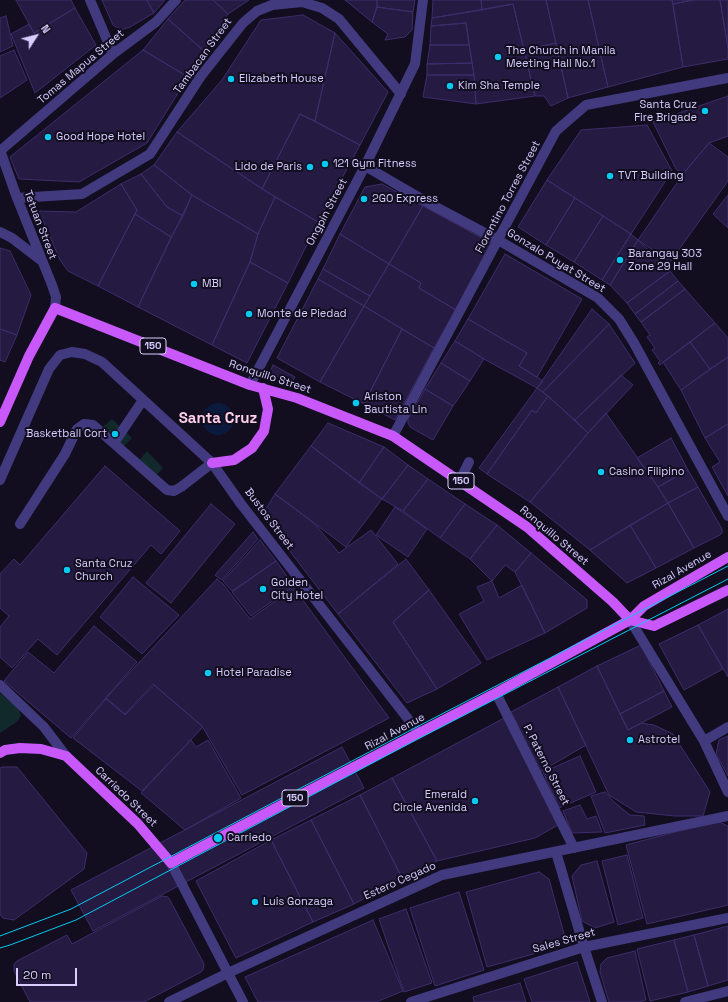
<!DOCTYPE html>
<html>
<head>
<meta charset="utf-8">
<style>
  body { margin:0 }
  #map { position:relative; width:728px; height:1002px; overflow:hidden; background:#120e20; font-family:"Space Grotesk",sans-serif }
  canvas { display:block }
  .north { position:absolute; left:16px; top:16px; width:40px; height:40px; -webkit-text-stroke:3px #120e20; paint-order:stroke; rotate:54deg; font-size:11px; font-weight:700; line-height:16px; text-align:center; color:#d7cefe }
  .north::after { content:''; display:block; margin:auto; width:14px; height:18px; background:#d7cefe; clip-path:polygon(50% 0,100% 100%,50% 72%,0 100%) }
  .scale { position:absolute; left:16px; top:968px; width:61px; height:18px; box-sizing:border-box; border:2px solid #d7cefe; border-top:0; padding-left:5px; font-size:12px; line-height:14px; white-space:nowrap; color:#d7cefe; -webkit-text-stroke:3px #120e20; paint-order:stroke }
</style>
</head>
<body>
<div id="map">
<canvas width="728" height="1002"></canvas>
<div class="north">N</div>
<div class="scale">20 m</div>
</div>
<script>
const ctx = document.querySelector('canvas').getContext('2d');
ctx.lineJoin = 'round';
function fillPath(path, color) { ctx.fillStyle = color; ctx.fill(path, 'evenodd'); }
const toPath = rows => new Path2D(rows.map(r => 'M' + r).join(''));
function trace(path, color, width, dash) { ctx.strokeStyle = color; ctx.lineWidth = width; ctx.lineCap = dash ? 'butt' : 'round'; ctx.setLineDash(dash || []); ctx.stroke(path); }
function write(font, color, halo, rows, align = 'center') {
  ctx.font = font + ' "Space Grotesk",sans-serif'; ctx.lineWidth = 4; ctx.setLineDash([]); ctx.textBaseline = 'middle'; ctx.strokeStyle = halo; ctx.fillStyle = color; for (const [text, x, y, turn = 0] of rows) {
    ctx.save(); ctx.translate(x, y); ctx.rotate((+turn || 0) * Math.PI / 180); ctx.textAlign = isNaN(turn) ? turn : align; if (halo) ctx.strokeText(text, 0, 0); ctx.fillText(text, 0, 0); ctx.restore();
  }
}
fillPath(toPath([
  [112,419,132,438,119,451,98,431],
  [147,451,163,468,152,480,135,465],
  [0,693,18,708,21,715,18,721,0,733]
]), '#11292a');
fillPath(toPath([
  '202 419a16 16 0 1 1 32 0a16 16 0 1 1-32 0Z'
]), '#0a193c');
const building = toPath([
  [16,0,71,0,75,8,34,33,16,0],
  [102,0,147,0,154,13,130,27,121,30,113,25,102,0],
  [147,0,165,0,154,13,147,0],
  [185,0,213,0,228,14,204,51,168,19,185,0],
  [213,0,249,0,228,14,213,0],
  [345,0,377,0,377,7,372,22,345,0],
  [377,0,415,0,413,12,377,7,377,0],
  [433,0,481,0,482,10,432,18,433,0],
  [481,0,546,0,556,43,524,50,513,4,482,10,481,0],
  [546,0,588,0,608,87,568,98,546,0],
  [588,0,672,0,683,67,608,87,588,0],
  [672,0,693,0,673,4,672,0],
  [693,0,720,0,728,48,728,59,683,67,673,4,693,0],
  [720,0,728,0,728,48,720,0],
  [513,4,535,96,476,104,474,75,466,23,431,26,432,18,513,4],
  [377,7,413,12,412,30,405,37,385,40,388,34,372,22,377,7],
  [75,8,96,45,35,93,11,34,29,24,34,33,75,8],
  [303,15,335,33,315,121,300,114,262,189,177,132,222,80,261,20,303,15],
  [6,16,13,46,0,52,0,18,6,16],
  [168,19,204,51,188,77,143,50,168,19],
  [466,23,469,45,430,45,431,26,466,23],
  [335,33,388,92,360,145,315,121,335,33],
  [556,43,568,98,551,106,544,96,535,96,524,50,556,43],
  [430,45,469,45,472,63,427,64,430,45],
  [14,50,27,80,0,98,0,56,14,50],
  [143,50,188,77,147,143,79,182,19,179,10,157,143,50],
  [472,63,474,75,427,75,427,64,472,63],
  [427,75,474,75,476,104,423,97,427,75],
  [728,96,728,136,709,143,683,174,676,169,653,122,728,96],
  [300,114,360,145,318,222,262,189,300,114],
  [647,125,672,171,631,234,547,180,581,130,647,125],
  [177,132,275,197,258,234,192,195,154,165,177,132],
  [709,143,728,157,728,181,670,262,638,240,683,174,709,143],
  [154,165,192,195,183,216,167,207,141,174,154,165],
  [141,174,167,207,183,216,171,237,135,214,137,210,121,184,141,174],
  [547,180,575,198,546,245,518,227,547,180],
  [121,184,137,210,98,286,68,271,60,260,39,211,76,212,121,184],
  [382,184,423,206,389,264,340,234,365,187,382,184],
  [192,195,258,234,250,262,212,345,138,307,192,195],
  [728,195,728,228,713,214,728,195],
  [275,197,318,222,288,283,250,262,258,234,275,197],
  [575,198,603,216,574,262,546,245,575,198],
  [423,206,493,244,456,310,419,288,421,283,389,264,423,206],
  [135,214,171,237,138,307,98,286,135,214],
  [603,216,631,234,602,280,574,262,603,216],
  [340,234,389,264,370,296,323,269,340,234],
  [631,234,638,240,610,285,602,280,631,234],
  [638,240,670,271,627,303,610,285,638,240],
  [0,248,10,251,31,295,17,335,0,329,0,248],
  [505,254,582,299,537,377,519,366,527,353,468,319,505,254],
  [250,262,288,283,247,363,212,345,250,262],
  [389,264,421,283,419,288,456,310,434,348,364,306,389,264],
  [323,269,370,296,364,306,318,279,323,269],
  [670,271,678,281,635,314,627,303,670,271],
  [318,279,364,306,320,382,277,358,318,279],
  [678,281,685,289,641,322,635,314,678,281],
  [685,289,715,323,660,365,658,363,660,361,652,350,655,348,647,337,650,335,641,322,685,289],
  [364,306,402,329,364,404,320,382,364,306],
  [592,309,609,324,543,392,537,388,592,309],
  [468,319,527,353,519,366,543,381,537,388,484,359,455,341,468,319],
  [715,323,728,338,728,357,710,369,690,342,715,323],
  [609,324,635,363,575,420,543,392,609,324],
  [0,329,17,335,5,362,0,360,0,329],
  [402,329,434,348,395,420,364,404,402,329],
  [455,341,484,359,470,381,441,363,455,341],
  [690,342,710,369,681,390,663,362,690,342],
  [728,357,728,424,705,438,681,390,728,357],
  [441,363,470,381,453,406,425,389,441,363],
  [273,365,295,377,291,384,270,372,273,365],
  [621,375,633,385,588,433,575,420,621,375],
  [537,388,548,396,536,413,532,410,487,474,479,468,537,388],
  [425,389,453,406,433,440,410,427,408,423,408,419,425,389],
  [548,396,588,433,530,502,487,474,532,410,536,413,548,396],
  [606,413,658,487,668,503,590,550,530,502,588,433,606,413],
  [328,423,384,447,359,483,311,446,328,423],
  [728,424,728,496,712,467,720,462,705,438,728,424],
  [671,438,688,470,658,487,637,458,671,438],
  [311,446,382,499,346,547,275,494,311,446],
  [384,447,408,465,382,499,359,483,384,447],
  [408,465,428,479,403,511,382,499,408,465],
  [105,466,180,531,161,554,151,545,57,655,38,639,12,668,0,657,0,627,9,616,0,608,0,574,14,559,20,565,105,466],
  [688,470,698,487,668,503,658,487,688,470],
  [428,479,465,504,440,538,403,511,428,479],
  [698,487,722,529,722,533,720,535,694,548,668,503,698,487],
  [275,494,314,523,339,553,371,530,398,564,338,614,262,515,275,494],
  [668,503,694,548,656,568,630,525,668,503],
  [211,504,235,524,171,603,146,583,211,504],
  [465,504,497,525,470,559,440,538,465,504],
  [395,507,427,529,408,557,376,535,395,507],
  [497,525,531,553,515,572,505,565,492,581,470,559,497,525],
  [630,525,656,568,627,583,590,550,630,525],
  [253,532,258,539,222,580,215,575,253,532],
  [260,540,276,561,232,591,223,581,260,540],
  [531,553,587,600,587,608,545,633,515,572,531,553],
  [406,559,429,590,393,622,437,689,407,703,338,614,406,559],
  [276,561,294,586,251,616,232,592,276,561],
  [133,577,179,615,142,654,100,617,133,577],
  [217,579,223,584,250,619,294,588,389,718,242,795,202,726,153,684,125,714,106,698,217,579],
  [492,581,499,598,522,585,545,633,487,660,459,614,484,601,477,587,492,581],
  [429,590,481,663,437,689,393,622,429,590],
  [728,609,728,677,698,625,728,609],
  [698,625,723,669,684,690,659,644,698,625],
  [94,626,137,662,71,738,4,681,28,652,54,673,94,626],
  [641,645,664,691,620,714,597,666,641,645],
  [597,666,628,730,641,723,654,725,673,734,710,792,703,816,675,816,636,812,609,795,558,687,597,666],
  [154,685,203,727,142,791,73,738,106,699,125,715,154,685],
  [558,687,586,745,540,772,511,712,558,687],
  [664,691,672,707,628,730,620,714,664,691],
  [506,717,558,825,535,838,437,861,392,778,506,717],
  [728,736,728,776,716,754,719,740,728,736],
  [191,740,196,747,208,740,241,798,185,830,141,793,191,740],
  [342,747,364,788,93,931,71,890,342,747],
  [580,756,596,792,559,808,543,772,580,756],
  [2,767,17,767,87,853,84,869,14,920,3,918,0,915,0,768,2,767],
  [392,778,437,861,402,878,360,795,392,778],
  [605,792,614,802,630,815,644,816,645,825,605,833,591,796,605,792],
  [360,795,402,878,354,904,311,820,360,795],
  [580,805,587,819,596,816,602,832,572,833,563,811,580,805],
  [311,820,354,904,313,922,271,840,311,820],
  [717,821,728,826,728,905,647,924,626,845,717,821],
  [271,840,313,922,236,958,196,881,271,840],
  [627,855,643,918,618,925,602,861,627,855],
  [597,861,614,922,595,928,582,921,572,876,581,865,597,861],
  [539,872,549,879,564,934,558,947,487,967,466,892,539,872],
  [459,892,484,970,435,986,410,908,459,892],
  [162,896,168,897,170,900,204,964,203,970,201,972,144,1002,30,1002,14,971,14,964,17,961,67,935,72,944,162,896],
  [406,909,432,983,404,992,379,919,406,909],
  [373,920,403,991,376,1002,258,1002,245,977,373,920],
  [728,926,728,980,708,986,694,935,728,926],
  [694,935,708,986,688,992,674,940,694,935],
  [674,940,688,992,650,1001,637,949,674,940],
  [635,951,646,1000,639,1002,609,1002,600,972,601,964,607,958,635,951],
  [577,962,590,1002,532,1002,524,979,577,962],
  [520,983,526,1002,474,1002,473,997,520,983]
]);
fillPath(building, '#251a41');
trace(building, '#3e2d6c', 1);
trace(toPath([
  [90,0,113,54],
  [0,150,17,198,52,285,56,297,55,308],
  [0,151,113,54,156,22,176,0],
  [365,166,432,205,498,240,598,298,619,319,634,343,728,516],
  [17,198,82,194,150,154,201,76,243,23,257,11,272,5,302,2,322,8,339,19,401,94],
  [0,232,12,238,42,261],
  [250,385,365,166,415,64,423,0],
  [393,436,556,131,586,105,728,78],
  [114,443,143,400],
  [0,480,49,369,60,355,72,352,85,354,102,362,212,463,241,504,419,733],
  [460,480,469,462],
  [20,524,65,454,77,429,84,424,93,425,167,490,174,491,181,487,212,463],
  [630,620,704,741,728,792],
  [0,685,44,727,66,756],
  [496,693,574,848],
  [704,741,728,727],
  [556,852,584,947,602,1002],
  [171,863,243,1002],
  [169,1002,228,973,442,875,728,816],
  [411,1002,584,947,728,918],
  [685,1002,728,991]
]), '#413a7e', 10);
trace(toPath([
  [0,422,29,356,55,308,250,385,297,398,393,436,527,527,613,602,630,620],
  [212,463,234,460,252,448,264,431,268,409,263,388],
  [630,620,654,626,728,590],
  [0,753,5,750,20,748,41,749,66,756,138,824,171,863,419,733,496,693,630,620,644,606,728,557]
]), '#c958fb', 10);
trace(toPath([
  [0,936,71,909,409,731,728,566],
  [0,948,10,945,76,920,414,741,728,579]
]), '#06caf1', 1);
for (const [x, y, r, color] of [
  [498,57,4,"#06caf1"],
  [231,79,4,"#06caf1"],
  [450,86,4,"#06caf1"],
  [705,111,4,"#06caf1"],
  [48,137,4,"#06caf1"],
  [325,164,4,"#06caf1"],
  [310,167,4,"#06caf1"],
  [610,176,4,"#06caf1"],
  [364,199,4,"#06caf1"],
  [620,260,4,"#06caf1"],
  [194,284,4,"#06caf1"],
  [249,314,4,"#06caf1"],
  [356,403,4,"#06caf1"],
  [115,434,4,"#06caf1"],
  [601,472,4,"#06caf1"],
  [67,570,4,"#06caf1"],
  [263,589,4,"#06caf1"],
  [208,673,4,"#06caf1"],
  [630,740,4,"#06caf1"],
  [475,801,4,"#06caf1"],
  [218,838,5,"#06caf1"],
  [255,902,4,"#06caf1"]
]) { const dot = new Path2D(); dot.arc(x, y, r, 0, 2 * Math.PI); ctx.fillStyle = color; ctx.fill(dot); trace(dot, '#120e20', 1.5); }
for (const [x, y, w] of [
  [153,346,26],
  [461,481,26],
  [295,798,26]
]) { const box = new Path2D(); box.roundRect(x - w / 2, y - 8, w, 16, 3); ctx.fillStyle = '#120e20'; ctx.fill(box); trace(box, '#d7cefe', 1); }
write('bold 10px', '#d7cefe', null, [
  ["150",153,346],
  ["150",461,481],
  ["150",295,798]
]);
write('11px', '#d7cefe', '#120e20', [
  ["The Church in Manila",506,51],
  ["Meeting Hall No.1",506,64],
  ["Elizabeth House",239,79],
  ["Kim Sha Temple",458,86],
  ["Santa Cruz",697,105,"right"],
  ["Fire Brigade",697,118,"right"],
  ["Good Hope Hotel",56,137],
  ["121 Gym Fitness",333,164],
  ["Lido de Paris",302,167,"right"],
  ["TVT Building",618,176],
  ["2GO Express",372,199],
  ["Barangay 303",628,254],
  ["Zone 29 Hall",628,267],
  ["MBI",202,284],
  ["Monte de Piedad",257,314],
  ["Ariston",364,397],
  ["Bautista Lin",364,410],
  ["Basketball Cort",107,434,"right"],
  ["Casino Filipino",609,472],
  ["Santa Cruz",75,564],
  ["Church",75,577],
  ["Golden",271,583],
  ["City Hotel",271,596],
  ["Hotel Paradise",216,673],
  ["Astrotel",638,740],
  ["Emerald",467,795,"right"],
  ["Circle Avenida",467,808,"right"],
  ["Carriedo",227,838],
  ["Luis Gonzaga",263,902]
], 'left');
write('11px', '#d7cefe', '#120e20', [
  ["Tambacan Street",203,56,-54],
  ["Tomas Mapua Street",81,67,-40],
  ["Florentino Torres Street",508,197,-62],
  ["Ongpin Street",327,212,-62],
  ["Tetuan Street",40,225,69],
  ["Gonzalo Puyat Street",556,261,31],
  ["Ronquillo Street",270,377,18],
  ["Bustos Street",269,519,53],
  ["Ronquillo Street",554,536,40],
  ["Rizal Avenue",682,570,-30],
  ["Rizal Avenue",395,732,-28],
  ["P. Paterno Street",546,765,63],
  ["Carriedo Street",126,797,44],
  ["Estero Cegado",400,881,-24],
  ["Sales Street",564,941,-16]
]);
write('bold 15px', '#fed0ea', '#120e20', [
  ["Santa Cruz",218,419]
]);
</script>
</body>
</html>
